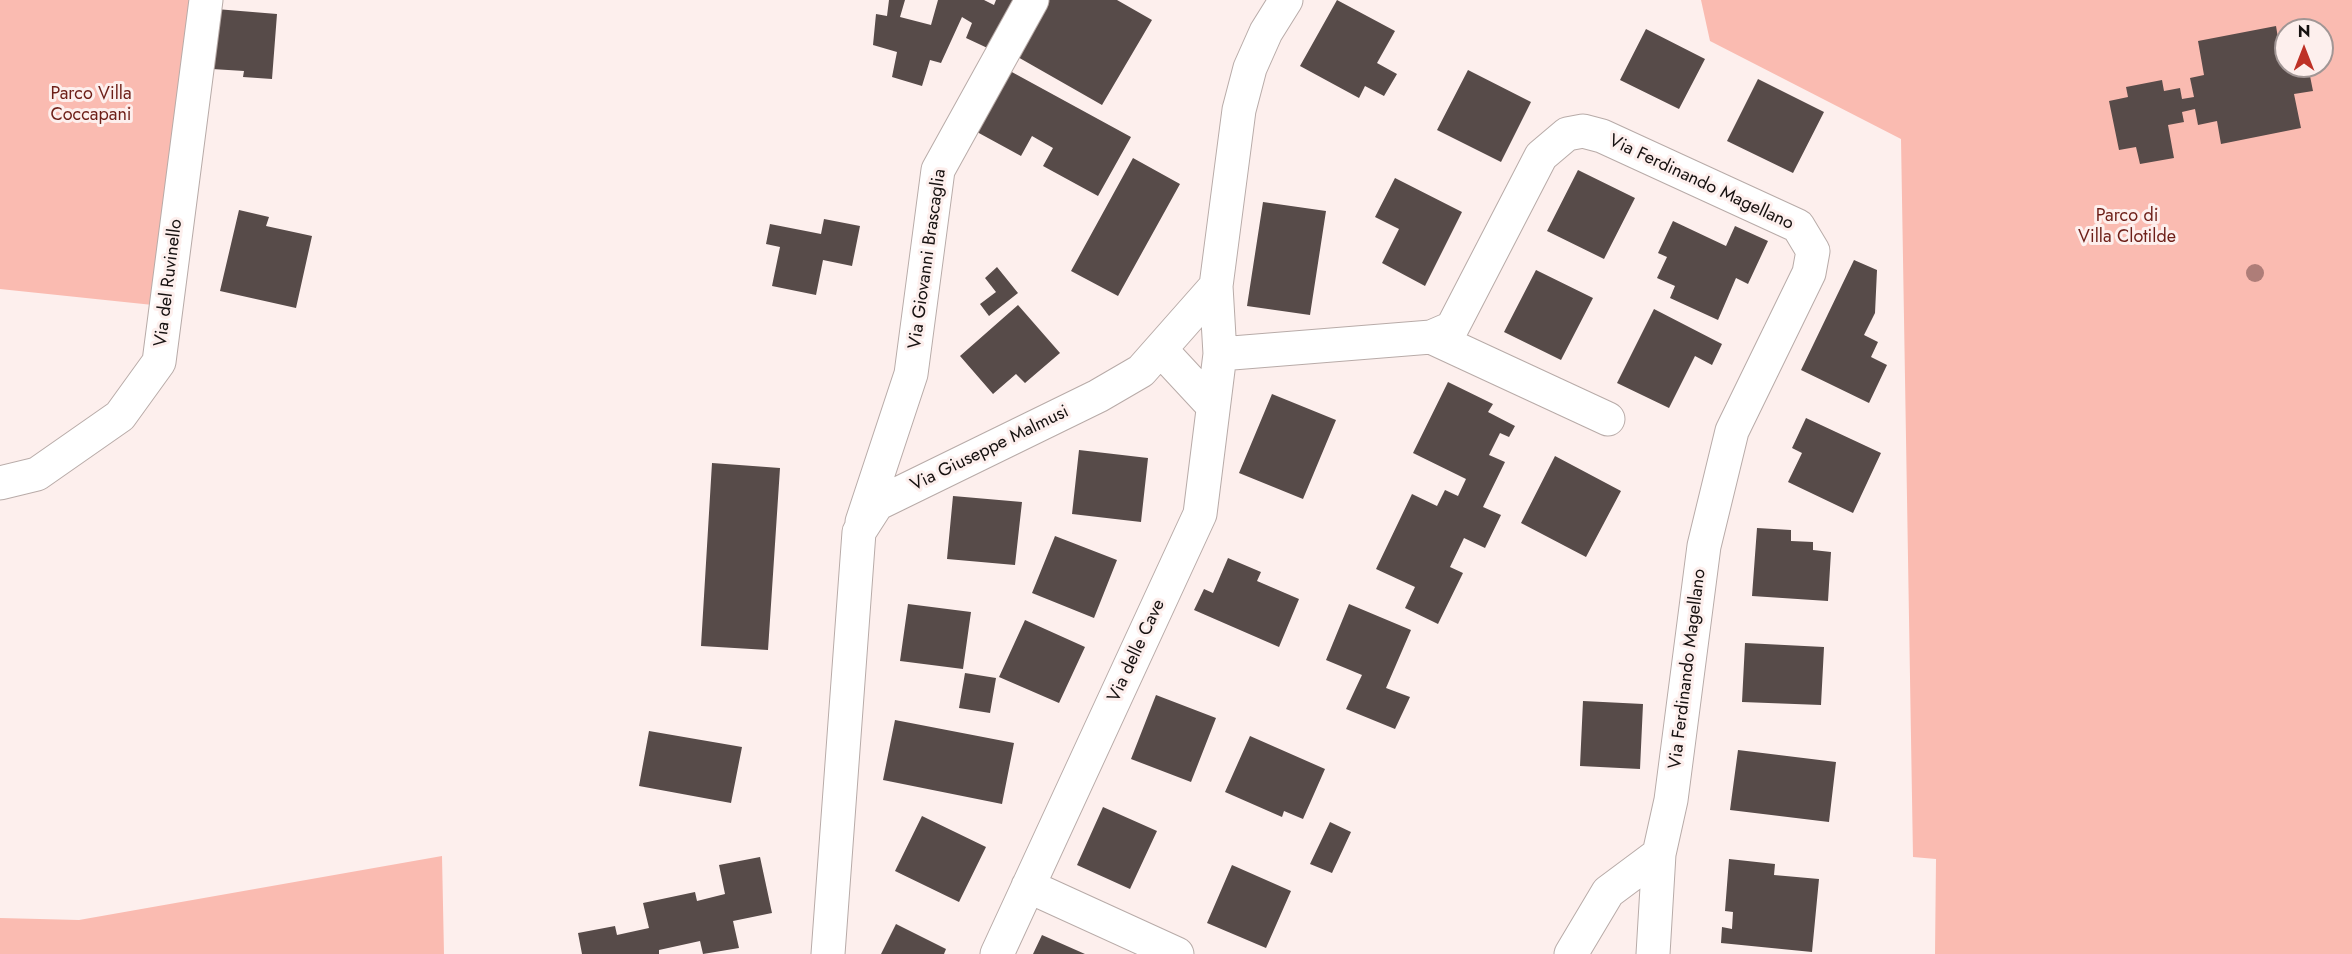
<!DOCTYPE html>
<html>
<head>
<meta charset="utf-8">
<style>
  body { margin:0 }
  #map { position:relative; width:2352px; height:954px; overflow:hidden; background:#fdefed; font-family:Jost,sans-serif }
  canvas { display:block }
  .north { position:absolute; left:2274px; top:18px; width:60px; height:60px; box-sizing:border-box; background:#fdefed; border:2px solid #a19695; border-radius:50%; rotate:0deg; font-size:16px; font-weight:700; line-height:24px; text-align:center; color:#161110 }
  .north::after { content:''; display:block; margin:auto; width:21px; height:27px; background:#be3126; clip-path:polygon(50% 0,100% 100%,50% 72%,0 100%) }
</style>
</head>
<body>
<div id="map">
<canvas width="2352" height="954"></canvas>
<div class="north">N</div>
</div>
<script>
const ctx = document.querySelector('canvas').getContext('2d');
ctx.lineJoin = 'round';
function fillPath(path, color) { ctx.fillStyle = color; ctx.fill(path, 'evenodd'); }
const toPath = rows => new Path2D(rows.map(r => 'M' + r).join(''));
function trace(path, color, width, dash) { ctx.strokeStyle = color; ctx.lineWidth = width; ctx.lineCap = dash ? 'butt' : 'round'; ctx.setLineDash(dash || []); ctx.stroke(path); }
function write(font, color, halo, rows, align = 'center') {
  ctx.font = font + ' Jost,sans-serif'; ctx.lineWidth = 6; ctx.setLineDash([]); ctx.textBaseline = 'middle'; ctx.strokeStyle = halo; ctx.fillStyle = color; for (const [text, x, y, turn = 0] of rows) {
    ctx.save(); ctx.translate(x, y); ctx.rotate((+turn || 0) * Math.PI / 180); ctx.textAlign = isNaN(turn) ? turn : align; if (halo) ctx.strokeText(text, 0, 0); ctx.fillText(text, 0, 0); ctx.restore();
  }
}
fillPath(toPath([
  [0,0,202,0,172,307,0,289],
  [1701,0,2352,0,2352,954,1935,954,1936,859,1913,857,1901,139,1710,41],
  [2286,30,2322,30,2322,66,2286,66],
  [442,856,444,954,0,954,0,918,79,920]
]), '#fabbb1');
fillPath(toPath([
  [889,0,905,0,900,17,931,25,938,0,984,0,994,5,996,0,1028,0,996,52,966,38,972,23,962,17,941,63,930,60,922,86,892,77,897,52,873,45,876,14,887,16],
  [1048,0,1117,0,1152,20,1102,105,1016,56],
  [1337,0,1395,31,1377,63,1397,74,1384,96,1365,86,1359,98,1300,66],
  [216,9,277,14,272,79,243,77,244,71,212,69],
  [2276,26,2281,56,2286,55,2286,66,2308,66,2313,91,2294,94,2301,128,2221,144,2217,121,2198,125,2195,109,2182,112,2184,122,2168,125,2174,158,2140,164,2136,147,2119,150,2109,101,2128,97,2126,87,2162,80,2164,91,2180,88,2182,99,2194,97,2190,78,2204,75,2198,41],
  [1646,29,1705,59,1679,109,1620,80],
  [999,65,1131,137,1098,196,1043,166,1053,148,1032,136,1021,156,966,126],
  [1468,70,1531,102,1501,162,1437,130],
  [1758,79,1824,112,1793,173,1727,141],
  [1133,158,1180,184,1118,296,1071,271],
  [1578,170,1635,198,1604,259,1547,231],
  [1395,178,1462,212,1425,286,1382,263,1399,229,1375,217],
  [1263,202,1326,211,1310,315,1247,306],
  [239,210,269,217,266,226,312,236,296,308,220,291],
  [824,219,860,226,852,266,823,260,816,295,772,286,780,247,766,244,770,224,821,234],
  [1673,221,1726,246,1735,226,1768,241,1748,284,1736,278,1718,320,1670,298,1675,286,1657,278,1667,257,1658,253],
  [1854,260,1877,270,1875,313,1864,335,1878,342,1871,357,1887,365,1869,403,1801,370],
  [997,267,1018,293,989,316,980,304,996,292,985,278],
  [1536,270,1593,298,1561,360,1504,332],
  [1018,305,1060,353,1025,383,1016,374,993,394,960,356],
  [1654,309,1722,344,1712,365,1695,356,1669,408,1617,383],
  [1448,382,1493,404,1488,412,1515,426,1509,437,1500,433,1489,455,1505,462,1483,507,1501,515,1485,548,1464,538,1450,567,1463,573,1438,624,1405,608,1415,587,1376,569,1412,494,1437,506,1445,490,1458,496,1466,479,1413,453],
  [1272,394,1336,420,1303,499,1239,473],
  [1806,418,1881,453,1853,513,1788,482,1802,453,1792,448],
  [1079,450,1148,458,1141,522,1072,514],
  [1555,456,1621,491,1586,557,1521,523],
  [712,463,780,468,768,650,701,646],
  [953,496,1022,502,1015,565,947,559],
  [1757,528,1791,530,1791,541,1813,542,1813,550,1831,552,1828,601,1752,596],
  [1055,536,1117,560,1094,618,1032,593],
  [1228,558,1261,572,1257,581,1299,599,1279,647,1194,610,1204,589,1213,593],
  [908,604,971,612,963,669,900,661],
  [1349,604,1411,630,1386,688,1410,697,1395,729,1346,709,1362,675,1326,660],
  [1025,620,1085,647,1059,703,999,677],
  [1745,643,1824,647,1821,705,1742,702],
  [965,673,996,678,990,713,959,708],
  [1156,695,1216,718,1191,782,1131,759],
  [1583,701,1643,704,1640,769,1580,766],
  [895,720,1014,743,1002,804,883,780],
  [649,731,742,747,731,803,639,786],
  [1250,736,1325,769,1303,819,1284,811,1282,817,1225,792],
  [1738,750,1836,762,1829,822,1730,810],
  [1103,807,1157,831,1130,889,1077,865],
  [922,816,986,847,959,902,895,871],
  [1330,822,1351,832,1332,873,1310,864],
  [760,857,772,913,733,921,739,948,703,954,700,941,659,950,659,954,582,954,578,933,615,926,617,935,649,928,643,903,695,892,697,901,725,894,719,865],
  [1729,859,1775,864,1774,875,1819,879,1812,952,1721,943,1722,927,1732,929,1733,912,1725,911],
  [1232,865,1291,891,1266,948,1207,923],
  [896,924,946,949,944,954,881,954],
  [1042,935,1085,954,1033,954]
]), '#574b49');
const minor = toPath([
  [1431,337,1608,419],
  [1161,350,1213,406],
  [1220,354,1431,337,1452,328,1541,156,1567,134,1583,131,1602,136,1798,226,1813,251,1809,273,1732,431,1704,546,1671,800,1659,854,1653,954],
  [0,483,37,474,120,416,159,362,206,0],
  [862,522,911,374,938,170,1032,0],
  [1028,886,1177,954],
  [828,954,859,532,877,504,1098,396,1141,371,1216,286],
  [997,954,1200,514,1220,354,1216,286,1239,110,1250,68,1266,32,1286,0],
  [1571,954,1608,892,1659,854]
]);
trace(minor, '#b8aba8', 35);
trace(minor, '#fff', 33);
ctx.fillStyle = '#ae7d78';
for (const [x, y] of [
  [2255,273]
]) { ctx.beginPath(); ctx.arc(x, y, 9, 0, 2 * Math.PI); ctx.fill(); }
write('18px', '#6d1f18', '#fdefed', [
  ["Parco Villa",91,95],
  ["Coccapani",91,116],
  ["Parco di",2127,217],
  ["Villa Clotilde",2127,238]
]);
write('18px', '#161110', '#fdefed', [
  ["Via Ferdinando Magellano",1701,183,25],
  ["Via Giovanni Brascaglia",928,259,-82],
  ["Via del Ruvinello",169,283,-83],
  ["Via Giuseppe Malmusi",990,449,-26],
  ["Via delle Cave",1137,651,-65],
  ["Via Ferdinando Magellano",1688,669,-83]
]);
</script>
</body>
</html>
